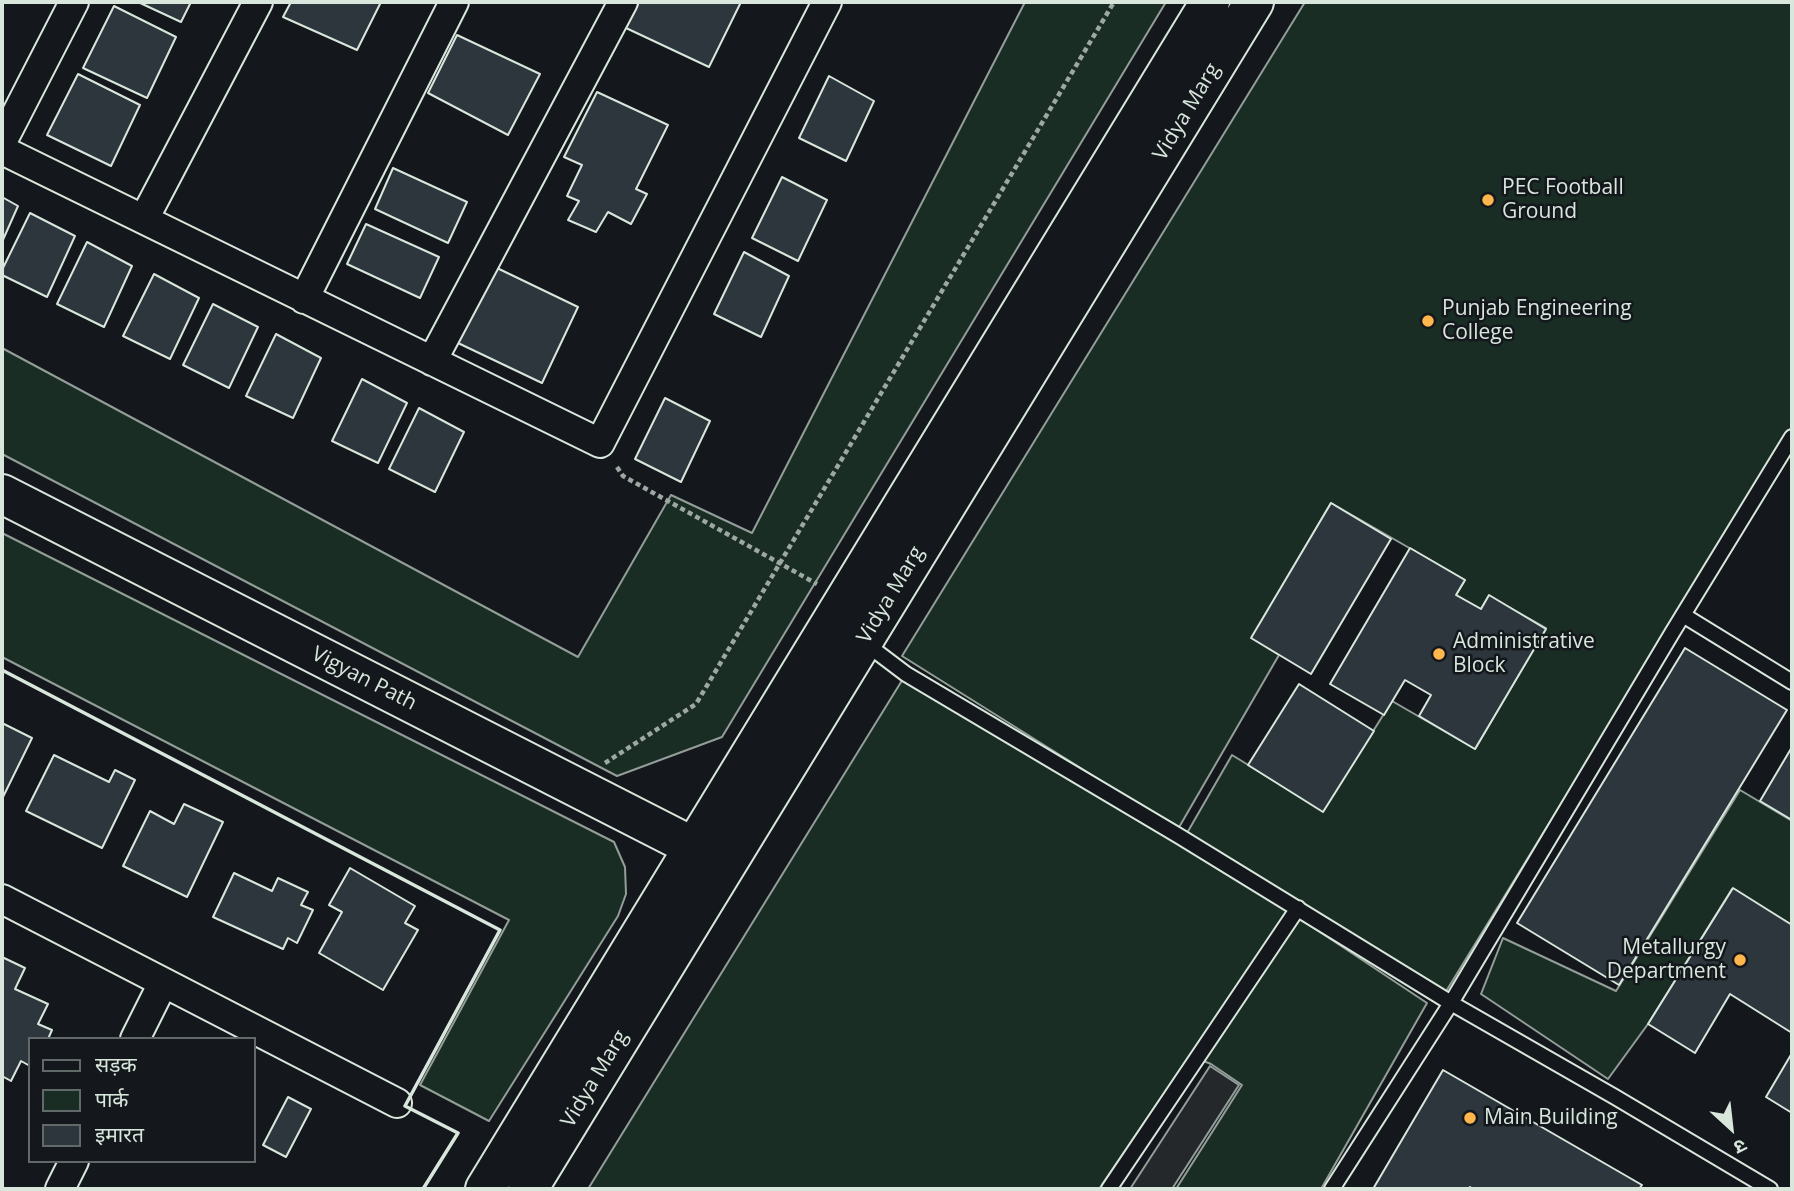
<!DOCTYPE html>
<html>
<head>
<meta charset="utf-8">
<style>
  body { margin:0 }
  #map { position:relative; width:1794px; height:1191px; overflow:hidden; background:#14181c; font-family:"Open Sans","Noto Sans Devanagari",sans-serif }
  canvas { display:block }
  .frame { position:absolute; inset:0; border:4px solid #d8e6dc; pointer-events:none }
  .legend { position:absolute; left:28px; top:1037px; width:228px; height:126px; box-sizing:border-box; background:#14181c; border:2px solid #626a69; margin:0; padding:9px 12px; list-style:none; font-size:21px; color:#d8e6dc }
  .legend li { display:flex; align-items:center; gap:14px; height:35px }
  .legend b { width:35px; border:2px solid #626a69 }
  .north { position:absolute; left:1696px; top:1093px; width:70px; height:70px; -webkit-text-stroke:5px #14181c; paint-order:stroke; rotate:153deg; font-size:19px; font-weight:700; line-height:28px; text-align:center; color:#d8e6dc }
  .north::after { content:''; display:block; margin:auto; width:24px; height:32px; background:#d8e6dc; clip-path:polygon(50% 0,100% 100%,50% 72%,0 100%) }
</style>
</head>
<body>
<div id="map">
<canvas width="1794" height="1191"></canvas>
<div class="frame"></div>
<ul class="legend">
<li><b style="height:9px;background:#14181c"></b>सड़क</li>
<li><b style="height:19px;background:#1a2d24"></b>पार्क</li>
<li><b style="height:19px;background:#2c363c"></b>इमारत</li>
</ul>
<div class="north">उ</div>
</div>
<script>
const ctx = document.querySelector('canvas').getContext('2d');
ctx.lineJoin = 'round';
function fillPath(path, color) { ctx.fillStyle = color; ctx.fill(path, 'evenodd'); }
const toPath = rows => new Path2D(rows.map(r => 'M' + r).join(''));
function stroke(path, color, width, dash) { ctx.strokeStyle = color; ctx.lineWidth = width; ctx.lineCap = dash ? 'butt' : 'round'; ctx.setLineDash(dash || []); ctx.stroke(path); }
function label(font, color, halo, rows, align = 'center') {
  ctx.font = font + ' "Open Sans",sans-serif'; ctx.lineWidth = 5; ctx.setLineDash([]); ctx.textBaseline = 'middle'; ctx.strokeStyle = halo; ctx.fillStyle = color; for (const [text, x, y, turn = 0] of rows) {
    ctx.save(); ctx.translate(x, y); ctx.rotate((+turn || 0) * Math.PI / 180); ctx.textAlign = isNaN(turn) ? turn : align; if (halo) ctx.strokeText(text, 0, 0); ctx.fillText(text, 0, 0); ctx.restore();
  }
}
const green = toPath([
  [1025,2,1166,2,722,737,617,776,2,454,2,348,578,657,671,495,752,533,1025,2],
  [1305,2,1792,2,1792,428,1445,993,1187,833,1232,755,1323,811,1392,701,1475,749,1546,628,1489,596,1481,609,1456,595,1465,580,1331,503,1252,638,1279,655,1178,829,902,656,1305,2],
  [2,533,614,842,625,867,626,894,618,916,489,1121,420,1085,509,920,2,657,2,533],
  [906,674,1289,909,1099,1189,588,1189,906,674],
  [1740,790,1792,821,1792,925,1732,889,1648,1024,1608,1079,1481,994,1503,938,1616,991,1740,790],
  [1299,918,1427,1003,1321,1189,1176,1189,1242,1085,1211,1064,1196,1058,1299,918]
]);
fillPath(green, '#1a2d24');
stroke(green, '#939e99', 2);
const parking = toPath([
  [1210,1066,1239,1085,1172,1189,1130,1189,1210,1066]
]);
fillPath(parking, '#24282b');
stroke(parking, '#939e99', 2);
const building = toPath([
  [138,2,191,2,181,22,138,2],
  [291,2,381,2,357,50,283,17,291,2],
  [639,2,741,2,709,67,626,28,639,2],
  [114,6,176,37,147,98,83,68,114,6],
  [457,35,540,74,508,135,428,93,457,35],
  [78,74,140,105,111,166,47,135,78,74],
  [829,76,874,101,846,161,799,138,829,76],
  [597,92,668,125,636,189,647,194,631,224,608,212,596,232,568,220,579,201,567,196,582,165,564,157,597,92],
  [393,168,467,202,448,243,375,209,393,168],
  [782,177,827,200,798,261,752,238,782,177],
  [2,197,18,206,2,242,2,197],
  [30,213,75,236,47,297,2,275,2,270,30,213],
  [366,224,439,257,420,298,347,264,366,224],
  [87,242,132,266,104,327,57,304,87,242],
  [744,252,789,276,761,337,714,314,744,252],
  [497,268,578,307,542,383,458,343,497,268],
  [154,274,199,298,170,359,123,336,154,274],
  [213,304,258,327,229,388,183,365,213,304],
  [276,334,321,358,293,418,246,396,276,334],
  [362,379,407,403,378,463,332,441,362,379],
  [665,398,710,421,681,482,635,459,665,398],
  [419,408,464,432,435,492,389,469,419,408],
  [1331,503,1391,539,1311,674,1251,638,1331,503],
  [1410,548,1465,580,1456,595,1481,609,1489,595,1546,629,1475,749,1419,716,1431,695,1405,680,1384,715,1330,684,1410,548],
  [1685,648,1787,710,1619,985,1517,923,1685,648],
  [1299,684,1374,731,1323,812,1248,765,1299,684],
  [2,723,32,738,2,799,2,723],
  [1792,747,1792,820,1760,801,1792,747],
  [54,755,109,782,115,770,135,780,102,848,26,811,54,755],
  [184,804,223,822,187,897,123,866,150,811,174,824,184,804],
  [350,868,415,906,405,923,418,930,383,990,319,953,342,912,329,905,350,868],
  [234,873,272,891,278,878,308,892,301,905,313,910,297,943,288,938,283,949,213,917,234,873],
  [1733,888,1792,925,1792,1033,1730,994,1695,1053,1648,1024,1733,888],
  [2,957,25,968,15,989,48,1004,38,1024,52,1030,48,1039,30,1039,30,1066,21,1061,11,1081,2,1076,2,957],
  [1792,1053,1792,1113,1766,1097,1792,1053],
  [1443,1070,1642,1185,1639,1189,1473,1189,1470,1187,1468,1189,1373,1189,1443,1070],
  [288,1097,311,1109,286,1157,263,1145,288,1097]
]);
fillPath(building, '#2c363c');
stroke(building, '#d8e6dc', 2);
const lane = toPath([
  [1683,615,1792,682],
  [865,643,906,674,1179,836,1451,1003,1615,1097,1770,1189],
  [1109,1189,1298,908],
  [1332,1189,1451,1003,1672,633,1792,437]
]);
const street = toPath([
  [2,142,74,2],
  [2,150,600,443,827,2],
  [144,219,258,2],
  [304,299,454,2],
  [432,361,623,2],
  [2,899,397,1103],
  [135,1039,163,983],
  [60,1189,74,1161]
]);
const secondary = toPath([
  [2,494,715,858],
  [485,1189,1210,2],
  [528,1189,1254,2]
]);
stroke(lane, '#d8e6dc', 18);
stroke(street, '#d8e6dc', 32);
stroke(secondary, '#d8e6dc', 42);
stroke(toPath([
  [617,467,623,476,817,584],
  [605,763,696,704,1114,2]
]), '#9da8a2', 4.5, [5, 3.5]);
stroke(lane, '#14181c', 14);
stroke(street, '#14181c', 28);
stroke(secondary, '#14181c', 38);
stroke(toPath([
  [2,670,500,930,405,1106,458,1133,423,1189]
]), '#d8e6dc', 3.5);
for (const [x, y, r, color] of [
  [1488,200,7,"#ffb74d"],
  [1428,321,7,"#ffb74d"],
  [1439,654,7,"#ffb74d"],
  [1740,960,7,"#ffb74d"],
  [1470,1118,7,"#ffb74d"]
]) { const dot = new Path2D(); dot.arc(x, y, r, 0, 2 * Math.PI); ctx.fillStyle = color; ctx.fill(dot); stroke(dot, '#14181c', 2.5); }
label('21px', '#d8e6dc', '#14181c', [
  ["Vidya Marg",1187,112,-59],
  ["Vidya Marg",891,595,-59],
  ["Vigyan Path",364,679,27],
  ["Vidya Marg",595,1079,-59]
]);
label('21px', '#d8e6dc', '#14181c', [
  ["PEC Football",1502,188],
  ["Ground",1502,212],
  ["Punjab Engineering",1442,309],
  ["College",1442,333],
  ["Administrative",1453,642],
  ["Block",1453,666],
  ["Metallurgy",1726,948,"right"],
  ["Department",1726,972,"right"],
  ["Main Building",1484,1118]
], 'left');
</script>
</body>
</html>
